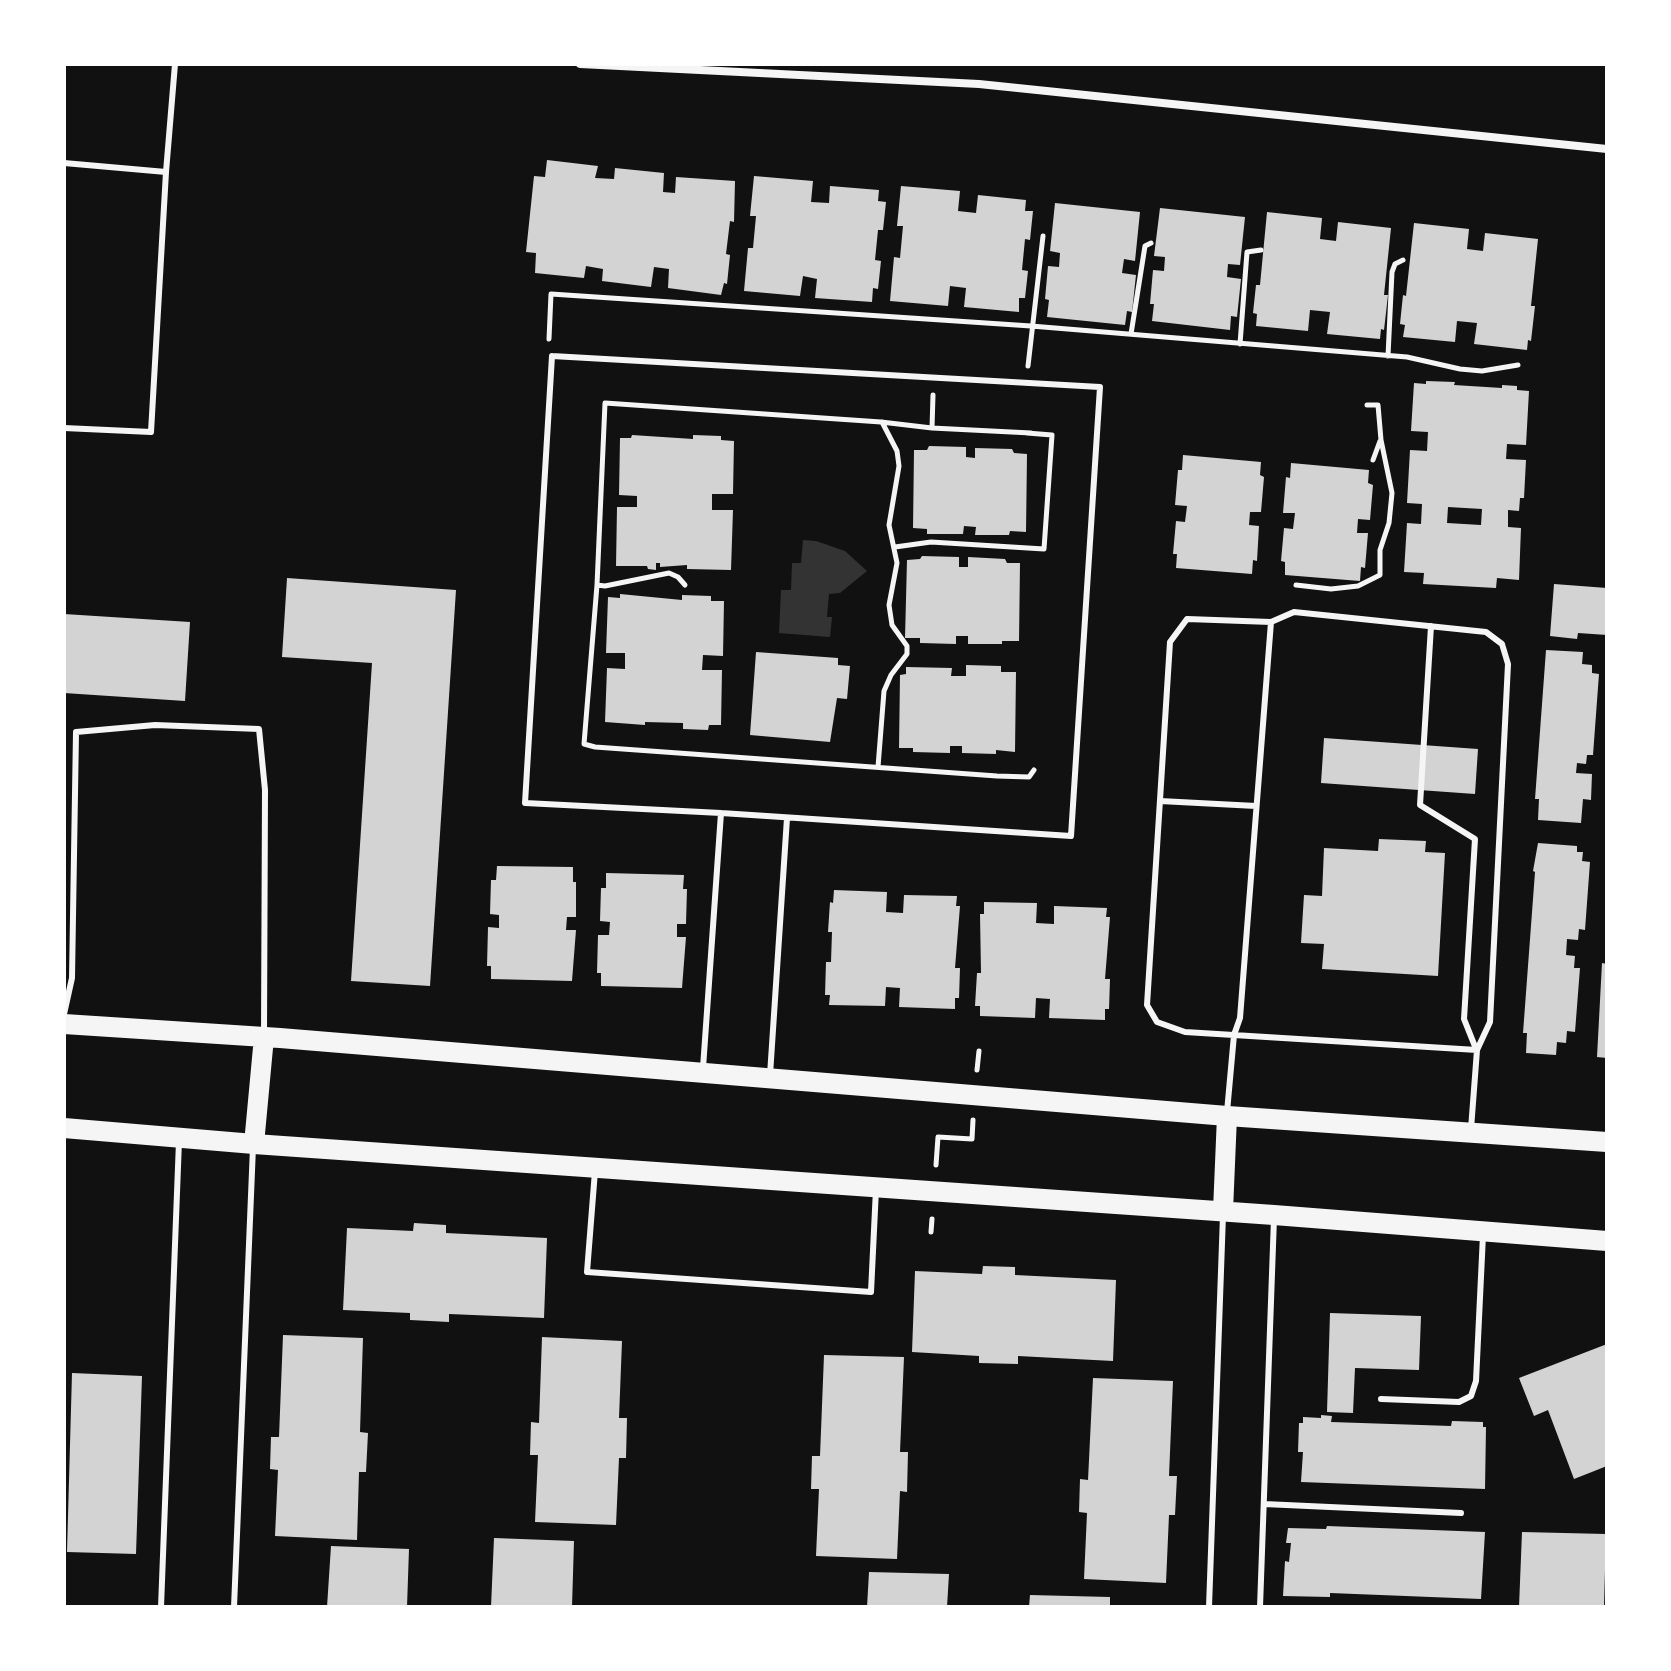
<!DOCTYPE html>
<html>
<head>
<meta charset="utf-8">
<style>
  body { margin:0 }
  #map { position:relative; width:1671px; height:1671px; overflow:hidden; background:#111; font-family:"Exo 2",sans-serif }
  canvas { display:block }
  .frame { position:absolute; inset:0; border:66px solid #fff; pointer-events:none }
</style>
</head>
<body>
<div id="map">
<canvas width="1671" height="1671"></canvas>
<div class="frame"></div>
</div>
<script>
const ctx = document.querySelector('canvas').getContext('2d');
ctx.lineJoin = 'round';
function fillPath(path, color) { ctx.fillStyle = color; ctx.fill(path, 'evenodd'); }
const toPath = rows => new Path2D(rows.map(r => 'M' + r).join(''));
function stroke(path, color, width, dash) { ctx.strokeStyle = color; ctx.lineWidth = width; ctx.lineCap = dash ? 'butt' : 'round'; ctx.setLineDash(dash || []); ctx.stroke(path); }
fillPath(toPath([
  [803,540,816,541,845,551,867,571,840,593,829,594,827,617,832,617,830,637,779,633,781,590,791,590,792,563,801,563]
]), '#333');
fillPath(toPath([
  [547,160,598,166,595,178,614,179,615,168,664,173,663,192,675,193,676,177,735,181,734,222,730,221,726,254,730,255,727,284,724,283,721,295,668,288,669,269,654,267,651,287,602,281,603,269,586,266,584,278,535,273,536,253,526,252,534,176,545,177],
  [754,176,813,181,811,202,829,203,830,186,879,190,878,201,886,202,883,230,878,230,875,260,881,261,878,289,873,288,872,302,815,298,817,279,803,276,800,296,744,291,748,248,753,248,756,216,750,216],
  [901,186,960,191,958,211,976,213,978,195,1026,200,1025,211,1033,211,1030,240,1025,239,1022,270,1028,271,1025,298,1019,298,1019,312,964,307,966,288,950,286,948,306,890,301,894,257,900,258,903,226,897,226],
  [1055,203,1140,212,1135,261,1124,259,1122,273,1136,275,1132,312,1127,311,1125,325,1047,317,1049,300,1045,299,1048,266,1059,267,1060,253,1050,251],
  [1160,208,1245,217,1240,265,1228,264,1227,277,1241,279,1237,317,1231,316,1230,330,1152,321,1154,304,1150,304,1153,270,1164,271,1165,257,1154,256],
  [1267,212,1322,218,1320,239,1336,241,1338,222,1391,228,1384,295,1388,295,1384,330,1381,329,1380,339,1327,334,1330,312,1310,310,1308,331,1256,326,1257,314,1253,313,1256,285,1260,285],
  [1414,223,1469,229,1467,249,1483,251,1485,233,1538,239,1531,306,1535,306,1531,341,1528,340,1527,350,1474,344,1477,323,1457,321,1455,342,1403,337,1405,325,1400,324,1403,295,1406,296],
  [1426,381,1455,382,1454,385,1502,388,1502,385,1517,386,1517,390,1529,391,1526,445,1507,444,1506,459,1526,460,1524,498,1520,498,1519,511,1508,510,1508,527,1521,528,1519,580,1497,578,1496,588,1423,584,1424,573,1404,572,1407,523,1421,524,1422,504,1407,503,1410,450,1427,451,1428,432,1411,431,1414,383,1426,384],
  [1448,507,1482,509,1481,525,1447,523],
  [632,435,693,439,693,435,721,436,721,440,734,441,733,494,712,494,712,510,733,510,731,570,687,569,687,565,660,567,660,563,656,563,656,570,648,569,647,566,616,566,617,507,637,507,637,496,619,495,620,438,631,438],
  [929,446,966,447,966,457,975,458,975,448,1012,449,1014,453,1027,454,1026,532,1010,531,1009,535,975,535,976,527,964,526,963,534,927,534,927,529,913,528,914,450,927,450],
  [1183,455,1261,462,1260,475,1264,477,1261,512,1250,512,1249,525,1259,526,1257,561,1253,560,1252,574,1176,568,1177,554,1173,554,1176,521,1185,522,1187,506,1175,505,1178,470,1182,470],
  [1291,463,1369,470,1368,483,1373,485,1370,520,1358,519,1357,533,1368,533,1365,568,1361,567,1360,581,1285,575,1285,562,1281,561,1284,528,1293,529,1295,513,1283,513,1286,477,1290,478],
  [922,556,959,557,959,567,968,567,968,557,1005,559,1007,563,1020,563,1019,641,1002,641,1002,644,968,644,968,636,956,636,956,644,920,643,920,638,905,638,907,560,920,559],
  [287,578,456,590,430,986,351,981,372,663,282,657],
  [1554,584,1607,588,1607,635,1578,633,1577,639,1550,636],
  [620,594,682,600,682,595,711,596,711,601,724,601,723,656,703,655,702,670,722,670,721,725,709,725,708,730,683,729,683,723,645,722,645,725,605,722,607,668,625,669,625,653,606,653,608,597,620,598],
  [64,614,190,622,185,701,64,693],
  [1546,650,1583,652,1582,664,1592,665,1592,673,1599,674,1593,755,1587,755,1586,764,1577,763,1576,773,1592,774,1591,800,1583,799,1581,823,1538,820,1539,799,1535,799],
  [756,652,838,658,838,665,850,666,847,699,837,698,830,742,750,735],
  [966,665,1001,666,1001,672,1016,672,1015,752,996,750,996,754,962,753,962,746,950,746,950,753,913,752,913,748,899,748,900,675,906,674,906,667,952,668,951,676,966,676],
  [1324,738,1478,749,1475,794,1321,783],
  [1379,839,1426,841,1425,852,1445,853,1438,976,1322,969,1324,944,1301,943,1304,895,1322,896,1324,848,1378,851],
  [1538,843,1577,846,1577,852,1583,852,1582,861,1590,862,1585,930,1579,929,1578,940,1567,939,1566,955,1575,956,1574,968,1580,968,1575,1032,1567,1031,1566,1043,1557,1042,1556,1055,1526,1053,1527,1033,1523,1033,1535,872,1533,871],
  [497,866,573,867,573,882,576,882,576,917,567,917,566,930,576,930,572,981,491,979,491,966,487,966,488,927,499,928,499,915,490,914,491,880,496,880],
  [606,873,684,875,683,889,687,889,686,924,677,924,677,937,686,937,682,988,601,986,601,973,597,973,598,935,609,935,610,922,600,921,601,888,606,888],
  [834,890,887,892,886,912,903,913,904,895,957,896,956,906,960,906,955,968,960,968,959,998,955,998,955,1009,899,1007,900,988,886,987,885,1006,829,1005,830,995,825,995,826,962,831,962,832,932,828,932,830,902,833,903],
  [984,902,1037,903,1036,923,1054,924,1054,906,1107,908,1106,917,1110,917,1105,979,1110,979,1109,1009,1105,1009,1105,1020,1049,1018,1050,999,1036,998,1035,1018,980,1016,980,1006,975,1006,977,973,981,973,980,914,984,914],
  [1602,963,1607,964,1607,1058,1597,1057],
  [414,1223,446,1225,446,1233,547,1238,544,1318,449,1314,449,1322,410,1320,410,1313,343,1310,347,1228,413,1231],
  [983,1266,1015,1267,1015,1275,1116,1280,1113,1361,1018,1356,1018,1364,979,1363,979,1356,912,1352,915,1271,982,1274],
  [1330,1313,1421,1316,1419,1370,1355,1368,1353,1413,1327,1412],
  [283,1335,363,1338,360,1432,368,1433,366,1472,359,1472,357,1540,275,1536,278,1470,270,1469,271,1437,279,1437],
  [542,1337,622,1341,619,1418,627,1418,626,1458,619,1458,616,1525,535,1522,538,1455,530,1455,531,1422,539,1423],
  [1607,1344,1607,1466,1574,1479,1548,1410,1534,1416,1519,1378],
  [824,1355,904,1357,900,1452,908,1452,907,1492,900,1491,897,1559,816,1556,819,1489,811,1489,812,1456,820,1456],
  [72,1373,142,1376,136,1554,67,1552],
  [1093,1378,1173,1381,1169,1476,1177,1476,1175,1515,1169,1515,1166,1583,1084,1579,1087,1513,1079,1512,1080,1479,1088,1480],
  [1321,1415,1332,1416,1331,1422,1451,1426,1452,1421,1483,1422,1483,1427,1486,1427,1485,1489,1301,1482,1303,1452,1298,1452,1299,1423,1303,1423,1303,1417,1321,1418],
  [1327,1526,1485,1532,1481,1599,1330,1593,1330,1597,1283,1596,1285,1561,1289,1562,1291,1543,1286,1543,1288,1528,1326,1529],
  [1522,1532,1606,1534,1604,1607,1519,1607],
  [494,1538,574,1541,572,1607,491,1607],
  [331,1546,409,1549,407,1607,327,1607],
  [869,1572,949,1574,947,1607,867,1607],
  [1030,1595,1110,1597,1110,1607,1029,1607]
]), '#d3d3d3');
stroke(toPath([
  [1131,334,1145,246,1151,243],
  [549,339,551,294,1031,326,1407,357,1460,369,1482,371,1518,365],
  [1240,344,1247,252,1261,250],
  [1388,356,1392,272,1395,264,1403,260],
  [1028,366,1043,236],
  [932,428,1031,433],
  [1373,460,1380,441],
  [895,547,931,542,1044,549,1052,435,1027,433],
  [597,585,584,744,595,747,997,776,1029,777,1034,770],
  [685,585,678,577,669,573,605,586,597,585,605,403,881,422,932,428,933,395],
  [1296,585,1331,589,1358,586,1380,575,1380,550,1389,523,1392,493,1381,440,1378,405,1367,405],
  [878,767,884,691,891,675,907,654,907,646,892,625,889,605,897,563,889,525,899,466,897,451,882,422],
  [977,1070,979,1051],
  [936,1165,938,1137,972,1139,973,1120],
  [931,1232,932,1219]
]), '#f5f5f5', 5);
stroke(toPath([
  [64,163,166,172,151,432,64,428],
  [166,172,175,64],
  [552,356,1100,387,1071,836,721,813,525,803,552,356],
  [1271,622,1187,619,1170,642,1147,1005,1157,1022,1185,1032,1477,1050],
  [1431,626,1420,805,1475,839,1464,1019,1476,1049],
  [1160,801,1256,806],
  [64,1014,72,978,76,732,155,725,259,729,265,790,264,1034],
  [703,1068,721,813],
  [770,1075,787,818],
  [1227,1112,1234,1035,1240,1018,1271,622,1294,612,1486,632,1502,644,1508,664,1490,1022,1477,1050,1471,1129],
  [595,1171,587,1272,871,1292,876,1189],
  [1381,1399,1459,1402,1471,1396,1476,1381,1483,1235],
  [1264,1504,1461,1513],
  [161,1607,179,1141],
  [234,1607,253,1147],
  [1209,1607,1223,1215],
  [1260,1607,1274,1218]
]), '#f5f5f5', 6);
stroke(toPath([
  [580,64,979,84,1607,149]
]), '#f5f5f5', 8);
stroke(toPath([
  [64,1024,280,1038,1227,1116,1607,1142],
  [64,1128,254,1144,1274,1215,1607,1241],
  [254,1144,264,1037],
  [1223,1211,1227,1116]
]), '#f5f5f5', 20);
</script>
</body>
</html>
